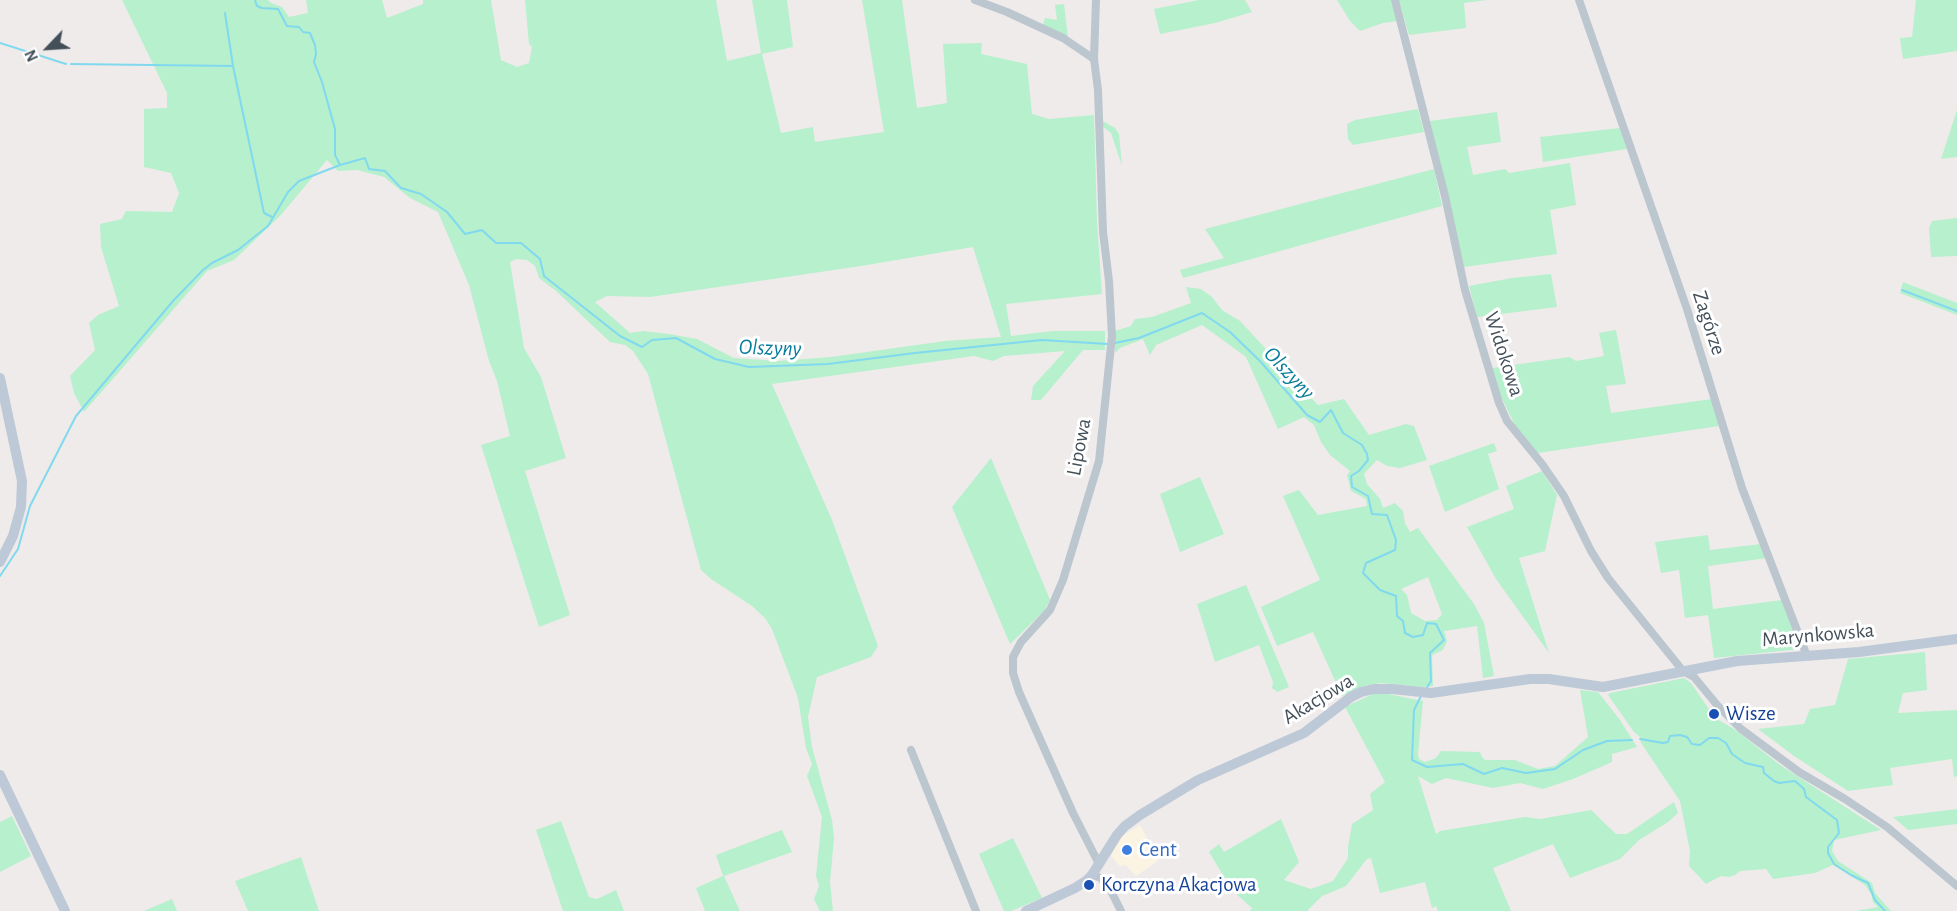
<!DOCTYPE html>
<html>
<head>
<meta charset="utf-8">
<style>
  body { margin:0 }
  #map { position:relative; width:1957px; height:911px; overflow:hidden; background:#efebeb; font-family:"Alegreya Sans",sans-serif }
  canvas { display:block }
  .north { position:absolute; left:18px; top:18px; width:60px; height:60px; -webkit-text-stroke:4px #fff; paint-order:stroke; rotate:245deg; font-size:16px; font-weight:700; line-height:24px; text-align:center; color:#434f59 }
  .north::after { content:''; display:block; margin:auto; width:21px; height:27px; background:#434f59; clip-path:polygon(50% 0,100% 100%,50% 72%,0 100%) }
</style>
</head>
<body>
<div id="map">
<canvas width="1957" height="911"></canvas>
<div class="north">N</div>
</div>
<script>
const ctx = document.querySelector('canvas').getContext('2d');
ctx.lineJoin = 'round';
function fillPath(path, color) { ctx.fillStyle = color; ctx.fill(path, 'evenodd'); }
const toPath = rows => new Path2D(rows.map(r => 'M' + r).join(''));
function stroke(path, color, width, dash) { ctx.strokeStyle = color; ctx.lineWidth = width; ctx.lineCap = dash ? 'butt' : 'round'; ctx.setLineDash(dash || []); ctx.stroke(path); }
function label(font, color, halo, rows, align = 'center') {
  ctx.font = font + ' "Alegreya Sans",sans-serif'; ctx.lineWidth = 6; ctx.setLineDash([]); ctx.textBaseline = 'middle'; ctx.strokeStyle = halo; ctx.fillStyle = color; for (const [text, x, y, turn = 0] of rows) {
    ctx.save(); ctx.translate(x, y); ctx.rotate((+turn || 0) * Math.PI / 180); ctx.textAlign = isNaN(turn) ? turn : align; if (halo) ctx.strokeText(text, 0, 0); ctx.fillText(text, 0, 0); ctx.restore();
  }
}
fillPath(toPath([
  [1140,825,1159,860,1136,876,1126,865,1120,866,1111,856,1120,837]
]), '#fcf4e2');
fillPath(toPath([
  [122,0,268,0,271,3,282,7,289,17,308,13,306,0,382,0,387,18,423,4,423,0,491,0,501,60,517,67,529,63,532,47,529,44,525,0,716,0,727,61,761,53,752,0,787,0,793,47,762,54,781,133,813,127,815,142,884,132,862,0,902,0,917,108,947,103,943,44,982,43,981,54,1027,64,1032,114,1049,119,1094,115,1097,222,1102,294,1006,304,1011,336,1052,331,1105,331,1105,350,1083,350,1041,400,1031,400,1033,386,1065,351,1004,356,993,361,974,356,772,384,832,520,878,646,871,657,817,677,808,717,812,747,832,820,834,838,830,882,833,911,820,911,814,899,819,886,816,876,822,817,807,776,812,764,806,748,798,698,772,629,765,618,752,606,711,579,701,570,648,374,633,351,625,345,610,342,556,291,539,278,535,266,527,260,516,259,510,262,524,348,541,377,566,458,525,471,570,615,539,627,481,445,510,436,497,381,489,361,469,285,438,212,410,198,384,177,357,170,338,171,327,160,280,216,234,260,207,271,84,412,74,393,70,376,95,350,89,323,98,315,119,306,101,247,100,224,122,219,126,211,172,212,179,193,171,173,144,167,144,109,167,108,167,93],
  [973,247,1001,337,945,341,831,357,778,361,734,358,697,339,669,334,643,331,630,333,595,302,607,296,650,297,861,266],
  [1199,0,1245,0,1252,12,1215,23,1160,34,1154,9],
  [1337,0,1391,0,1397,21,1383,23,1360,31,1350,21],
  [1399,0,1487,0,1464,3,1466,28,1409,35],
  [1916,0,1957,0,1957,51,1903,59,1900,38,1912,37],
  [1064,4,1068,38,1043,25,1045,18,1057,20,1055,5],
  [1418,109,1424,132,1353,145,1348,139,1347,124,1355,120],
  [1957,110,1957,157,1941,159],
  [1497,112,1501,142,1467,147,1473,175,1505,169,1509,173,1570,163,1576,205,1550,210,1557,254,1464,267,1430,121],
  [1103,121,1115,128,1119,134,1122,166,1111,133,1102,126],
  [1620,128,1627,149,1543,162,1540,137],
  [1434,169,1442,206,1183,278,1180,270,1224,258,1205,229],
  [1957,218,1957,256,1931,257,1929,228,1932,221],
  [1551,274,1557,307,1477,317,1469,286,1512,278],
  [1903,282,1957,303,1957,315,1900,293],
  [1186,287,1201,289,1212,297,1222,310,1240,321,1318,405,1344,399,1369,435,1406,424,1414,426,1427,460,1400,468,1387,466,1377,460,1364,474,1367,484,1380,499,1383,508,1395,503,1403,511,1405,523,1410,532,1418,528,1474,604,1484,623,1494,676,1483,678,1477,626,1444,631,1447,641,1443,650,1432,655,1433,686,1422,687,1381,683,1364,686,1342,696,1313,632,1277,646,1261,607,1320,580,1283,496,1299,490,1318,515,1367,506,1366,499,1351,491,1347,475,1350,471,1330,455,1321,442,1314,425,1304,417,1278,429,1246,357,1202,325,1156,345,1150,355,1143,339,1120,348,1115,353,1115,331,1131,326,1135,319,1152,317,1191,303],
  [1428,577,1442,614,1437,620,1425,621,1411,613,1407,595,1401,589],
  [1616,330,1626,384,1606,386,1611,413,1712,399,1719,426,1538,453,1515,425,1501,397,1492,368,1569,357,1576,361,1604,356,1599,333],
  [1494,443,1497,451,1488,454,1499,489,1445,512,1429,466],
  [991,458,1050,600,1044,611,1010,644,952,507],
  [1542,471,1557,495,1545,551,1519,558,1549,653,1496,579,1467,527,1514,509,1506,486],
  [1200,477,1224,534,1180,552,1160,494],
  [1708,535,1710,550,1761,544,1767,558,1708,566,1713,609,1782,600,1800,649,1714,658,1708,615,1685,618,1679,570,1661,573,1655,542],
  [1246,585,1289,687,1277,692,1272,688,1273,682,1259,645,1215,662,1197,604],
  [1925,652,1927,690,1903,693,1898,713,1957,710,1957,776,1954,777,1952,759,1890,768,1893,785,1848,791,1794,756,1758,729,1804,724,1810,709,1835,705,1848,659],
  [1684,678,1691,683,1715,718,1734,729,1780,765,1881,830,1834,840,1832,851,1838,861,1872,883,1875,893,1891,911,1856,911,1878,907,1873,902,1871,894,1865,885,1833,865,1815,873,1773,879,1766,869,1740,871,1735,875,1729,877,1721,876,1706,884,1689,866,1690,851,1680,801,1641,743,1640,737,1634,732,1608,695,1610,693],
  [1580,690,1598,692,1620,720,1637,747,1612,754,1612,762,1573,779,1543,789,1520,783,1493,788,1446,778,1432,784,1418,776,1436,834,1440,831,1525,817,1540,819,1591,810,1616,834,1627,834,1674,802,1678,813,1668,822,1639,840,1620,859,1570,878,1553,844,1493,868,1511,911,1438,911,1436,906,1432,908,1425,882,1380,893,1371,858,1367,859,1346,886,1322,896,1307,911,1250,911,1252,908,1232,890,1209,852,1219,844,1224,852,1281,819,1299,862,1284,880,1311,889,1333,881,1348,858,1348,847,1352,824,1373,810,1370,794,1385,782,1345,707,1373,694,1388,694,1423,701,1418,754,1419,759,1425,762,1436,758,1441,751,1480,752,1482,757,1485,760,1515,760,1538,769,1555,766,1588,737],
  [1957,809,1957,824,1908,830,1893,817],
  [12,816,31,856,0,872,0,822],
  [561,821,589,897,597,899,616,890,624,911,563,911,536,830],
  [782,830,792,852,724,876,740,911,705,911,696,888,723,876,716,855],
  [1013,838,1042,898,1011,911,1004,911,979,854],
  [301,857,319,911,248,911,235,881],
  [172,899,177,911,144,911]
]), '#b6f0cc');
stroke(toPath([
  [255,0,257,6,262,8,278,9,287,26,299,27,303,32,310,33,315,45,316,54,314,62,322,82,335,129,335,155,340,165],
  [225,13,233,66,264,213,272,217],
  [0,43,66,64],
  [71,64,233,66],
  [1902,290,1957,311],
  [1115,343,1139,338,1202,313,1230,332,1260,361,1307,415,1320,422,1331,410,1343,433,1362,445,1367,454,1368,460,1359,471,1351,476,1352,487,1368,496,1372,514,1387,515,1396,540,1395,550,1366,563,1363,573,1380,590,1396,596,1397,616,1403,621,1405,633,1413,637,1423,635,1427,623,1436,624,1444,640,1430,653,1431,681,1426,689],
  [0,576,18,549,30,506,76,416,173,301,203,270,212,263,238,250,268,226,288,192,299,181,340,165,365,158,369,169,385,171,401,188,421,194,447,212,465,234,482,230,496,243,521,243,540,259,544,276,620,336,642,347,652,340,676,338,715,359,749,367,828,364,915,353,1042,340,1108,344],
  [1421,696,1414,710,1412,760,1427,767,1463,764,1484,774,1502,768,1526,773,1555,769,1583,750,1607,741,1632,740],
  [1640,739,1663,743,1668,742,1670,736,1680,735,1687,737,1692,744,1700,745,1709,738,1718,738,1726,743,1732,754,1745,763,1763,767,1764,773,1774,781,1779,783,1795,781,1804,789,1806,797,1837,820,1839,833,1828,847,1828,853,1834,864,1851,875,1868,883,1875,900,1885,911]
]), '#81d9ef', 2);
stroke(toPath([
  [975,0,1007,12,1063,38,1094,59],
  [1096,0,1094,59,1098,90,1103,232,1109,281,1112,336,1099,461,1063,580,1050,610,1021,642,1013,657,1013,673,1019,692,1073,813,1099,864],
  [1395,0,1445,196,1465,290,1499,403,1507,421,1542,464,1564,496,1591,551,1608,578,1683,671,1694,677,1718,706,1741,729,1799,772,1845,799,1887,827,1957,886],
  [1579,0,1687,309,1742,488,1807,656],
  [911,750,976,911],
  [1092,875,1101,878,1111,891,1121,911]
]), '#bbc6cf', 8);
stroke(toPath([
  [0,378,22,481,21,507,13,536,0,562],
  [0,775,65,911],
  [1026,911,1075,888,1086,881,1092,875,1117,835,1125,826,1140,815,1198,780,1304,733,1351,697,1361,692,1374,689,1392,689,1431,693,1530,679,1549,679,1603,687,1737,661,1859,652,1957,639]
]), '#bdc9d6', 10);
for (const [x, y, r, color] of [
  [1714,714,6,"#1a4fb4"],
  [1127,850,6,"#3f7fe0"],
  [1089,885,6,"#1a4fb4"]
]) { const dot = new Path2D(); dot.arc(x, y, r, 0, 2 * Math.PI); ctx.fillStyle = color; ctx.fill(dot); stroke(dot, '#fff', 2); }
label('21px', '#434f59', '#fff', [
  ["Zagórze",1709,323,72],
  ["Widokowa",1504,354,72],
  ["Lipowa",1079,447,-79],
  ["Marynkowska",1818,635,-5],
  ["Akacjowa",1318,699,-31]
]);
label('21px', '#164399', '#fff', [
  ["Wisze",1726,714],
  ["Korczyna Akacjowa",1101,885]
], 'left');
label('21px', '#366cbe', '#fff', [
  ["Cent",1139,850]
], 'left');
label('italic 22px', '#077c9b', '#fff', [
  ["Olszyny",770,348,2],
  ["Olszyny",1289,373,47]
]);
</script>
</body>
</html>
